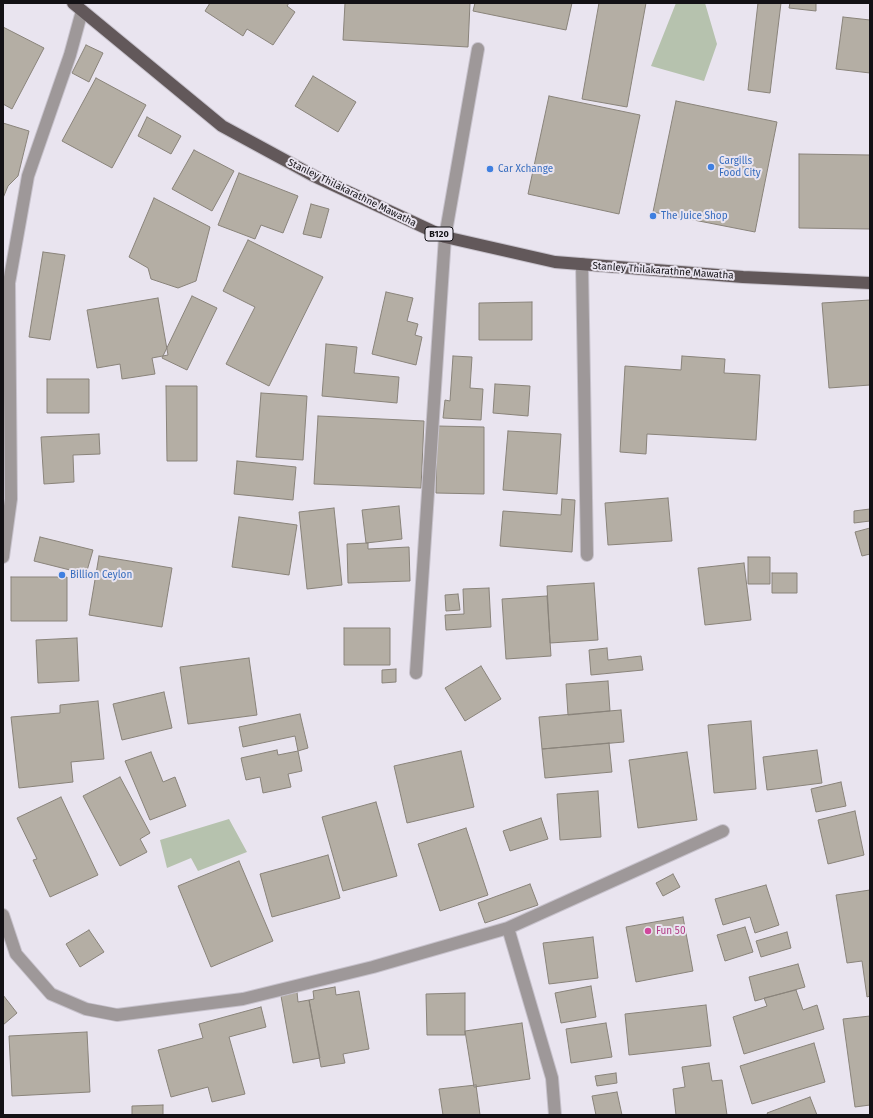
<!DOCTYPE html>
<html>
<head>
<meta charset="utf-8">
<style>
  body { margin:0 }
  #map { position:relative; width:873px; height:1118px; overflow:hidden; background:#e9e4ef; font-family:"Fira Sans",sans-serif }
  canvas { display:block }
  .frame { position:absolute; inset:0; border:4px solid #131115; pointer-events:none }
</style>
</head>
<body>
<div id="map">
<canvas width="873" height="1118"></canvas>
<div class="frame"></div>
</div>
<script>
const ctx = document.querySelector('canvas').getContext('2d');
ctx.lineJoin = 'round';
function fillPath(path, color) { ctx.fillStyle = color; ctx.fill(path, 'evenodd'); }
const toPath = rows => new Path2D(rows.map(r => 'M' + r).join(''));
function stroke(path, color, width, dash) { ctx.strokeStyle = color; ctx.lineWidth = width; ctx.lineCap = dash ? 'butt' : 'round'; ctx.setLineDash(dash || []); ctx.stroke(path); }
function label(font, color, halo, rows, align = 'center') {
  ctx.font = font + ' "Fira Sans",sans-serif'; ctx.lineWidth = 4; ctx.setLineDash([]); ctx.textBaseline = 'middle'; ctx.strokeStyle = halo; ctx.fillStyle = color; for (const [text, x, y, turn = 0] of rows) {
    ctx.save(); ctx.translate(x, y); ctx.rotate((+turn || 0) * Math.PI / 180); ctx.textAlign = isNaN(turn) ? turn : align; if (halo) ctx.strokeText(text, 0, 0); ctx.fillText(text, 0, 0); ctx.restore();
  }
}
fillPath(toPath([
  [676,3,705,3,717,44,704,81,651,66],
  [229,819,247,852,198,871,191,858,167,868,160,840]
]), '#b6c2ae');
const building = toPath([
  [210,3,289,3,287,6,295,12,273,45,247,29,243,36,205,11,210,3],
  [345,3,470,3,468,47,343,40,345,3],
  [475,3,572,3,566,30,473,11,475,3],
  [599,3,646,3,627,107,582,99,599,3],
  [758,3,781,3,770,93,748,90,758,3],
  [790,3,816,3,816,11,789,8,790,3],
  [843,17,870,20,870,73,836,69,843,17],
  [3,27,44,48,12,109,3,104,3,27],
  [86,45,103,53,89,82,72,73,86,45],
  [313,76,356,102,338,132,295,106,313,76],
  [96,78,146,105,112,168,62,141,96,78],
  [549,96,640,115,619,214,528,194,549,96],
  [676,101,777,122,755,232,653,212,676,101],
  [147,117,181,136,171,154,138,136,147,117],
  [3,123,29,131,18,176,8,186,3,198,3,123],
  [194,150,234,171,212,211,172,189,194,150],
  [799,154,870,155,870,229,799,228,799,154],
  [239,173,298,196,283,233,261,225,255,239,218,225,239,173],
  [154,198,210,227,196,281,178,288,151,279,148,268,129,257,154,198],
  [311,204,329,209,321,238,303,234,311,204],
  [248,240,323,277,269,386,226,364,255,307,223,291,248,240],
  [43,252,65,255,50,340,29,337,43,252],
  [386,292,413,298,407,321,418,324,415,335,422,337,416,365,372,354,386,292],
  [192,296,217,308,187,370,162,358,192,296],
  [158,298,168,355,152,358,155,374,122,379,120,364,97,368,87,310,158,298],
  [870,300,870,385,829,388,822,303,870,300],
  [532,302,532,340,479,340,479,303,532,302],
  [326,344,357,347,354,373,399,377,397,403,322,396,326,344],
  [453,356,472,357,470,388,483,389,481,420,443,418,445,400,450,401,453,356],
  [682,356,725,359,724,373,760,375,756,440,647,434,646,454,620,452,625,366,681,370,682,356],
  [47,379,89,379,89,413,47,413,47,379],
  [495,384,530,386,528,416,493,413,495,384],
  [166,386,197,386,197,461,167,461,166,386],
  [261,393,307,396,303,460,256,457,261,393],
  [318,416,424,421,421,488,314,484,318,416],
  [437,426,484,427,484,494,436,493,437,426],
  [508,431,561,434,557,494,503,490,508,431],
  [99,434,100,454,73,455,74,482,44,484,41,437,99,434],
  [237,461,296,467,293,500,234,494,237,461],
  [668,498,672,541,608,545,605,503,668,498],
  [562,499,575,500,572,552,500,546,503,511,561,515,562,499],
  [399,506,402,539,366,543,362,510,399,506],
  [334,508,342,585,307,589,299,512,334,508],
  [870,509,870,521,854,523,854,511,870,509],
  [239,517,297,525,289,575,232,567,239,517],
  [870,528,870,554,862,556,855,532,870,528],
  [40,537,93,550,86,574,34,561,40,537],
  [368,543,368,549,409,547,410,581,348,583,347,544,368,543],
  [99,556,172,568,162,627,89,615,99,556],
  [748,557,770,557,770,584,748,584,748,557],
  [744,563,751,620,705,625,698,568,744,563],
  [772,573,797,573,797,593,772,593,772,573],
  [11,577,67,577,67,621,11,621,11,577],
  [594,583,598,640,550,643,547,586,594,583],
  [489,588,491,627,446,630,445,615,464,614,463,589,489,588],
  [458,594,460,610,446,611,445,595,458,594],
  [547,596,551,656,506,659,502,599,547,596],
  [344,628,390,628,390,665,344,665,344,628],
  [77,638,79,681,38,683,36,640,77,638],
  [607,648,608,660,641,656,643,670,591,675,589,650,607,648],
  [249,658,257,715,188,724,180,667,249,658],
  [481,666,501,699,465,721,445,688,481,666],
  [396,669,396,682,382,683,382,670,396,669],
  [608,681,610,711,568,715,566,684,608,681],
  [164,692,172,728,122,740,113,704,164,692],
  [98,701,104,759,71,762,73,782,19,788,11,717,60,713,60,705,98,701],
  [621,710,624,742,542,749,539,717,621,710],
  [300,714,308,748,298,751,295,736,243,747,239,727,300,714],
  [751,721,756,789,714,793,708,725,751,721],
  [609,743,612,772,545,778,542,749,609,743],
  [277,750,278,755,298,751,302,771,288,774,291,787,263,793,260,777,246,780,241,758,277,750],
  [817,750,822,783,767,790,763,757,817,750],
  [461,751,474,807,407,823,394,766,461,751],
  [151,752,163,782,175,777,186,806,150,820,125,761,151,752],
  [687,752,697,820,638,828,629,760,687,752],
  [120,777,150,833,140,839,147,852,120,866,83,796,120,777],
  [841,782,846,806,816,812,811,789,841,782],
  [598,791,601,837,560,840,557,794,598,791],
  [61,797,98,875,50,897,33,860,37,859,17,818,61,797],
  [376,802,397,876,343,891,322,817,376,802],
  [855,811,864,855,828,864,818,820,855,811],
  [541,818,548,839,510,851,503,831,541,818],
  [466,828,488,895,440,911,418,844,466,828],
  [328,855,340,898,272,917,260,874,328,855],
  [239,861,273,941,211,967,178,886,239,861],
  [673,874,680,887,663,896,656,883,673,874],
  [530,884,538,905,485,923,478,903,530,884],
  [766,885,779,925,755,933,750,917,723,925,715,899,766,885],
  [870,890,870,996,867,997,862,961,847,963,836,895,870,890],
  [683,917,693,971,636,982,626,927,683,917],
  [745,927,753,952,725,961,717,935,745,927],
  [89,930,104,952,80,967,66,944,89,930],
  [787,932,791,948,761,957,756,941,787,932],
  [593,937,598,978,549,984,543,943,593,937],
  [798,964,805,987,755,1001,749,977,798,964],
  [591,986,596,1017,561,1023,555,993,591,986],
  [335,987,336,995,359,991,369,1049,343,1054,345,1063,321,1067,309,1000,314,999,313,991,335,987],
  [796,990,803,1010,817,1005,824,1029,744,1054,733,1017,767,1006,764,998,796,990],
  [297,992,298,1002,309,1000,320,1058,293,1063,281,996,297,992],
  [465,993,465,1035,427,1035,426,994,465,993],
  [3,995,17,1013,3,1025,3,995],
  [706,1005,711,1046,629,1055,625,1014,706,1005],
  [261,1007,266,1027,229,1037,245,1094,212,1102,208,1087,171,1097,158,1050,203,1038,199,1024,261,1007],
  [870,1016,870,1105,855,1107,843,1019,870,1016],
  [522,1023,530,1079,474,1087,465,1031,522,1023],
  [606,1023,612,1057,571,1063,566,1029,606,1023],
  [87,1032,90,1092,12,1096,9,1036,87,1032],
  [814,1043,825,1082,752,1104,740,1066,814,1043],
  [709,1063,712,1081,722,1080,727,1115,676,1115,673,1089,685,1087,682,1067,709,1063],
  [616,1073,617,1083,597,1086,595,1076,616,1073],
  [476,1085,480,1115,443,1115,439,1089,476,1085],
  [617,1092,622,1115,596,1115,592,1096,617,1092],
  [810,1097,817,1115,768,1115,767,1113,810,1097],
  [163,1105,163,1115,132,1115,132,1106,163,1105]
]);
fillPath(building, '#b4aea4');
stroke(building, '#89837a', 1);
const minor = toPath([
  [582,264,587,555],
  [3,557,11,499,9,283,28,176,70,55,82,11],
  [416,673,445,237,478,49],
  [3,915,16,954,51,994,86,1009,117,1015,243,999,373,967,508,928,723,831],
  [508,928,552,1078,555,1115]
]);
const major = toPath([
  [73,3,222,126,314,176,445,237,555,262,743,277,870,283]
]);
stroke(minor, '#c7c2cc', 14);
stroke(major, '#c7c2cc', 14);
stroke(minor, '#9e9899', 12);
stroke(major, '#62585a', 12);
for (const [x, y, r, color] of [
  [711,167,4,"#3f7fe0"],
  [490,169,4,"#3f7fe0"],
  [653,216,4,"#3f7fe0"],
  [62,575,4,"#3f7fe0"],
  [648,931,4,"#d1479c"]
]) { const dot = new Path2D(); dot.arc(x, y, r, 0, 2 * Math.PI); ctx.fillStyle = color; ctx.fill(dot); stroke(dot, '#e9e4ef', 1.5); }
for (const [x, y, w] of [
  [439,234,28]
]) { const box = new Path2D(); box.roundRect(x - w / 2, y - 7, w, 14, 3); ctx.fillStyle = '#e9e4ef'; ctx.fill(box); stroke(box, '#131115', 1); }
label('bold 9px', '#131115', null, [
  ["B120",439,234]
]);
label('10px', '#366cbe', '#e9e4ef', [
  ["Cargills",719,161],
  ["Food City",719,173],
  ["Car Xchange",498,169],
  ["The Juice Shop",661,216],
  ["Billion Ceylon",70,575]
], 'left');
label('10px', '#131115', '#e9e4ef', [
  ["Stanley Thilakarathne Mawatha",352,193,26],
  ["Stanley Thilakarathne Mawatha",663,271,4]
]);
label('10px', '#b23c85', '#e9e4ef', [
  ["Fun 50",656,931]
], 'left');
</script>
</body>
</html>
